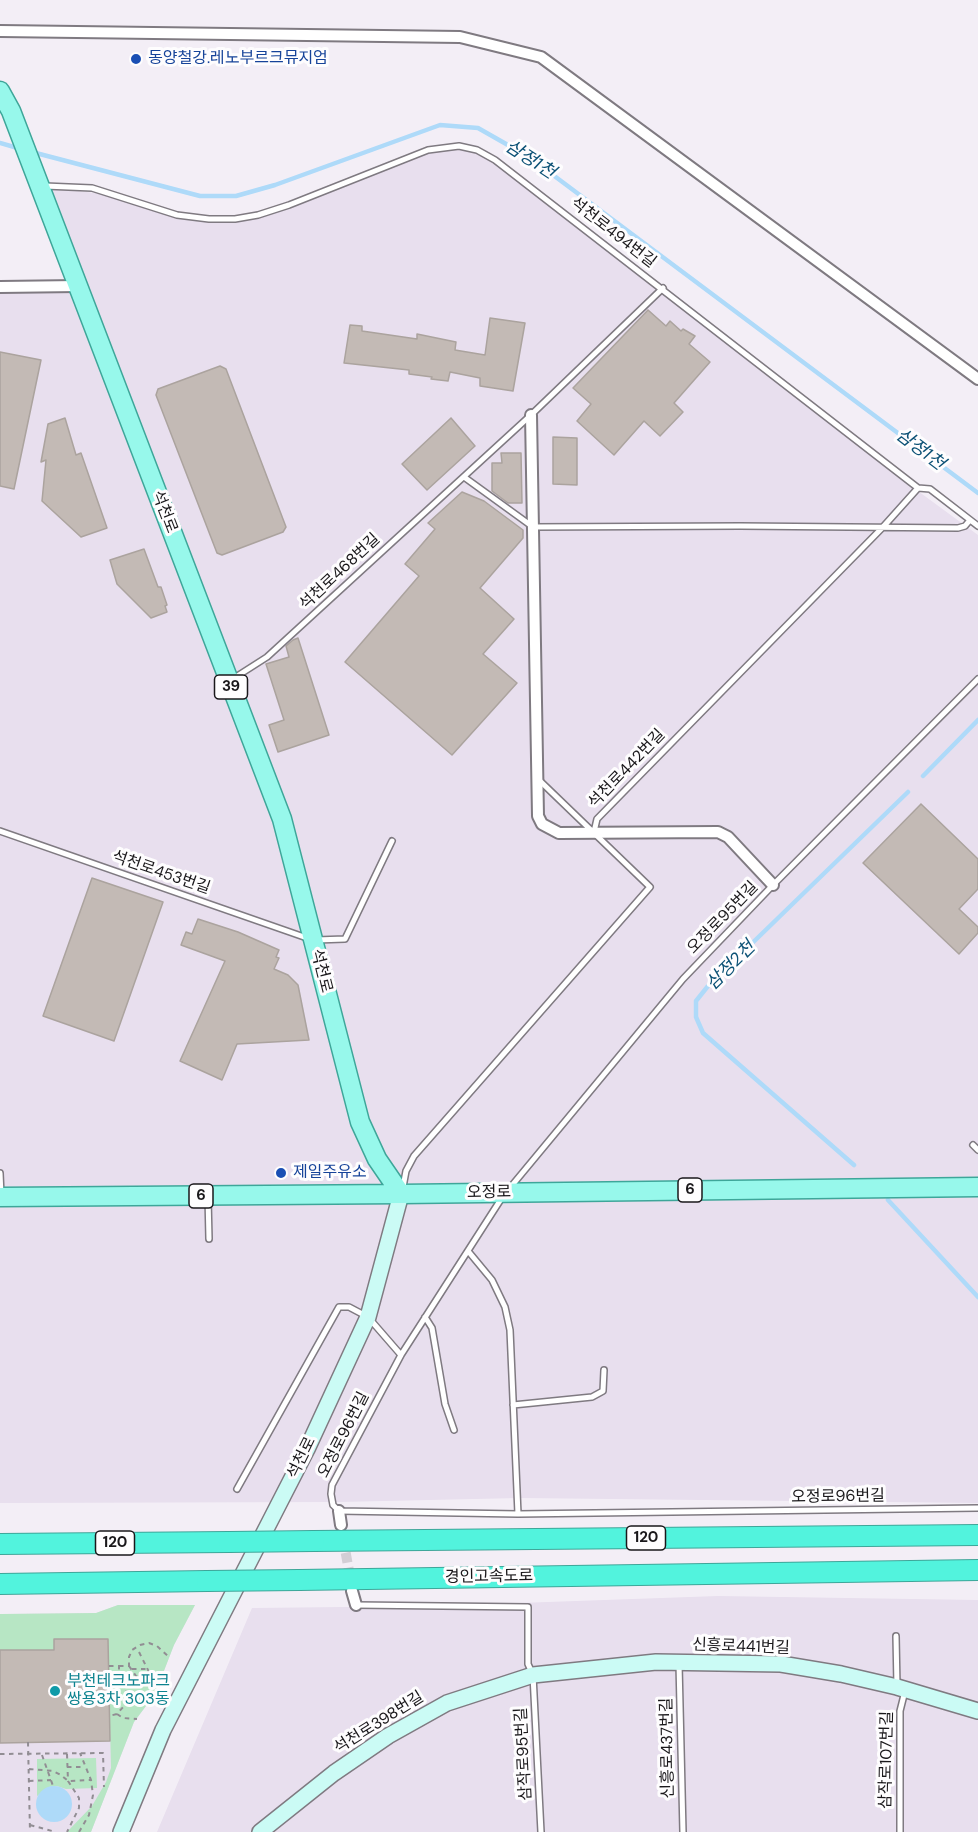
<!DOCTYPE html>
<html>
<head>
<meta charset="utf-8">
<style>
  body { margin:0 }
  canvas { display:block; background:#f3eef6 }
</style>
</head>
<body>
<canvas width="978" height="1832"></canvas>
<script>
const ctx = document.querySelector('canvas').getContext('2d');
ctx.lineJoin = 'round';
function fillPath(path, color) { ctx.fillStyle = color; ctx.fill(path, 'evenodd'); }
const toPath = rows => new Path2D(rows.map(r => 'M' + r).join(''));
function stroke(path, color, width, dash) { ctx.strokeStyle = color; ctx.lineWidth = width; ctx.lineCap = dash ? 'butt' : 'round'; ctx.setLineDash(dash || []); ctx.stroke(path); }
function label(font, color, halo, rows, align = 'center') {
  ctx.font = font + ' "DM Sans","Noto Sans KR",sans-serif'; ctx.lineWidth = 6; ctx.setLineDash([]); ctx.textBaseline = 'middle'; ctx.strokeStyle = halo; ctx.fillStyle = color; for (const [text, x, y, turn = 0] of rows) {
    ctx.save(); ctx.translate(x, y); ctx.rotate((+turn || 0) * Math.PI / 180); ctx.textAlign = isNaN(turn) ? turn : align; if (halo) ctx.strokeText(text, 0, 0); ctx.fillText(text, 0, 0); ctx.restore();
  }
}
fillPath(toPath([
  [459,146,495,160,922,494,978,535,978,1503,520,1498,339,1502,0,1503,0,287,77,286,39,186,118,196,187,216,235,219,270,211,428,150],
  [718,1596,978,1600,978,1832,157,1832,252,1608,434,1606],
  [118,1605,195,1605,174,1645,155,1694,134,1722,91,1832,0,1832,0,1614,96,1613]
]), '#e8dfee');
fillPath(toPath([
  [118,1605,195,1605,174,1645,155,1694,134,1722,91,1832,67,1832,92,1806,106,1782,111,1768,108,1639,54,1639,54,1650,0,1650,0,1614,96,1613],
  [96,1758,97,1788,66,1789,57,1786,49,1787,37,1796,37,1759]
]), '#b7e6c4');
fillPath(toPath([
  '36 1804a18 18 0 1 1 36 0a18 18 0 1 1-36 0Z'
]), '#aedaf9');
stroke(toPath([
  [0,143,21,149],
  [32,152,200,196,236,196,275,185,440,125,478,128,529,157,978,493],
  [923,776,978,720],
  [854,1165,703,1033,696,1017,696,1001,708,986,908,792],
  [888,1200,978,1297]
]), '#aedaf9', 4.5);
const building = toPath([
  [648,310,666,326,670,321,681,331,683,329,695,336,689,344,710,362,674,403,683,412,660,436,644,421,614,455,577,421,591,404,573,388,648,310],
  [490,318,525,323,513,391,480,386,480,378,450,372,448,381,431,379,432,377,409,374,409,370,344,363,350,325,362,326,362,331,417,339,417,334,456,342,455,350,485,355,490,318],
  [0,352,41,360,14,489,0,486,0,352],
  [220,366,226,369,286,527,283,532,222,555,217,553,156,395,158,389,220,366],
  [65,418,76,455,81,453,107,528,81,537,42,501,46,460,41,462,48,424,65,418],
  [451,418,475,446,427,490,402,464,451,418],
  [553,437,577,438,577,485,553,484,553,437],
  [501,453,521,453,522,503,508,503,492,491,492,463,502,463,501,453],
  [462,492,484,501,523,530,523,538,480,588,514,619,483,654,517,683,452,755,345,662,419,576,405,564,435,529,428,523,462,492],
  [144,549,158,587,161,587,167,605,165,606,167,612,151,618,117,584,110,560,144,549],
  [298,638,329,735,278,752,269,725,284,720,266,664,289,657,286,646,293,640,298,638],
  [921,804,978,859,978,889,959,909,978,927,978,933,959,954,863,863,921,804],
  [92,878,163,902,114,1041,43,1016,92,878],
  [198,919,238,932,279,950,276,957,279,958,274,969,288,975,298,985,309,1040,237,1044,222,1080,180,1061,225,961,181,945,186,932,192,934,198,919],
  [54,1639,108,1639,110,1741,0,1743,0,1650,54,1650,54,1639]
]);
fillPath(building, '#c3bab5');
stroke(building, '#aba39e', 1.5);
stroke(toPath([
  [343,1538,351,1582]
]), '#d2ced5', 10, [10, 5]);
const lane = toPath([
  [45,186,92,188,177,215,209,219,235,219,258,215,289,205,428,150,459,146,477,150,495,160,918,488,930,489,978,526],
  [464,477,533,527,740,526,958,528,965,526,970,520],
  [231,680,267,657,531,415,663,288],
  [0,831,307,938],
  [594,832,597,819,883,527,918,488],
  [316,940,345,939,392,841],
  [973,1145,978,1150],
  [0,1173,1,1195],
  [403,1187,406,1171,414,1156,650,887,539,780],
  [509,1189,683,979,773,885,978,679],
  [503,1196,401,1355,332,1485,331,1494,333,1505,339,1511,518,1514,978,1508],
  [208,1197,209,1239],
  [468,1251,492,1280,505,1307,510,1330,518,1514],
  [425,1317,432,1328,445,1404,454,1430],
  [513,1405,592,1397,603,1391,604,1370],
  [237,1489,339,1307,349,1307,368,1317,401,1355],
  [356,1605,528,1607,528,1664,533,1675,541,1832],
  [896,1636,897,1686],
  [679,1664,683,1832],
  [900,1832,900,1711,905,1691]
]);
const street = toPath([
  [0,31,460,37,541,57,978,379],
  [0,287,78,286],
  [531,415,538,816,542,824,559,833,718,832,728,837,773,885],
  [339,1511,341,1525],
  [352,1591,356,1605]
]);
const secondary = toPath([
  [121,1832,163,1730,307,1449,368,1317,401,1194],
  [260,1832,334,1773,388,1736,447,1703,533,1675,656,1662,781,1664,841,1674,897,1687,978,1711]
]);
const primary = toPath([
  [0,91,11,111,282,819,360,1122,377,1159,401,1194],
  [0,1197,401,1194,978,1187]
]);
const highway = toPath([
  [314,1541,978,1535],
  [0,1544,229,1542],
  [299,1580,978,1570],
  [0,1584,207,1581]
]);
stroke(lane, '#7f7a81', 8);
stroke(street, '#7f7a81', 14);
stroke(secondary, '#7f7a81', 18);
stroke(primary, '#3ea699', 21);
stroke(highway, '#3ea699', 22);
stroke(toPath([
  [109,1666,119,1666,119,1672,126,1686,127,1698,124,1706,117,1714,109,1716],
  [119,1666,129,1666,129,1657,132,1650,140,1645,149,1643,157,1646,169,1657],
  [129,1666,136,1676,143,1680,152,1678,137,1648],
  [132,1669,147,1669],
  [117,1714,123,1718,137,1719],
  [28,1742,30,1832],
  [0,1754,103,1753,104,1787],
  [67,1754,68,1781,79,1798,79,1808,67,1832],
  [42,1755,53,1786],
  [67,1767,85,1767],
  [29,1769,53,1771,61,1775,68,1781,91,1780],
  [29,1781,51,1780],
  [30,1825,56,1832],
  [79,1832,89,1815,93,1795,91,1780,80,1753]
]), '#918d93', 2, [4.5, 4.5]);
stroke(lane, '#fff', 5);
stroke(street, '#fff', 10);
stroke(secondary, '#cbfbf5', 15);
stroke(primary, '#97f8eb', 18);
stroke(highway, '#52f3dd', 20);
const highwayBridge = toPath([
  [229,1542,314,1541],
  [207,1581,299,1580]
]);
stroke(highwayBridge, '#3ea699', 22, []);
stroke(highwayBridge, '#52f3dd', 20);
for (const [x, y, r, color] of [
  [136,59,6,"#1a4fb4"],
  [281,1173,6,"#1a4fb4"],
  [55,1691,6,"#0f9aa8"]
]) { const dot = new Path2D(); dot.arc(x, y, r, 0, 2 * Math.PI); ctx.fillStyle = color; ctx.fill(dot); stroke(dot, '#fefdfe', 2); }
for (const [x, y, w] of [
  [231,687,33],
  [690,1190,24],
  [201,1196,24],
  [646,1538,39],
  [115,1543,39]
]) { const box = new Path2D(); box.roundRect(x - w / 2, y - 12, w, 24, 4.5); ctx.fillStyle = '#fefdfe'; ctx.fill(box); stroke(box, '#1a181b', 1.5); }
label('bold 15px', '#1a181b', null, [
  ["39",231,687],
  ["6",690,1190],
  ["6",201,1196],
  ["120",646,1538],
  ["120",115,1543]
]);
label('16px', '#164399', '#fefdfe', [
  ["동양철강.레노부르크뮤지엄",148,59],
  ["제일주유소",293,1173]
], 'left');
label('16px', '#1a181b', '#fefdfe', [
  ["석천로494번길",613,233,38],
  ["석천로",164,512,69],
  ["석천로468번길",340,572,-43],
  ["석천로442번길",627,769,-46],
  ["석천로453번길",161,873,19],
  ["오정로95번길",723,918,-46],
  ["석천로",321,971,76],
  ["오정로",489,1193,-1],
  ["오정로96번길",344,1435,-63],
  ["석천로",302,1458,-64],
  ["오정로96번길",838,1497,-1],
  ["경인고속도로",489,1577,-1],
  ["신흥로441번길",741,1647,2],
  ["석천로398번길",379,1723,-32],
  ["신흥로437번길",668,1748,-91],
  ["삼작로95번길",524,1754,-93],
  ["삼작로107번길",887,1760,-89]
]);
label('16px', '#0d838f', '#fefdfe', [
  ["부천테크노파크",67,1682],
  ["쌍용3차 303동",67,1700]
], 'left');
label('italic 18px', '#0d5276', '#fefdfe', [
  ["삼정1천",530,160,33],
  ["삼정1천",920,450,37],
  ["삼정2천",731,966,-45]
]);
</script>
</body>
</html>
